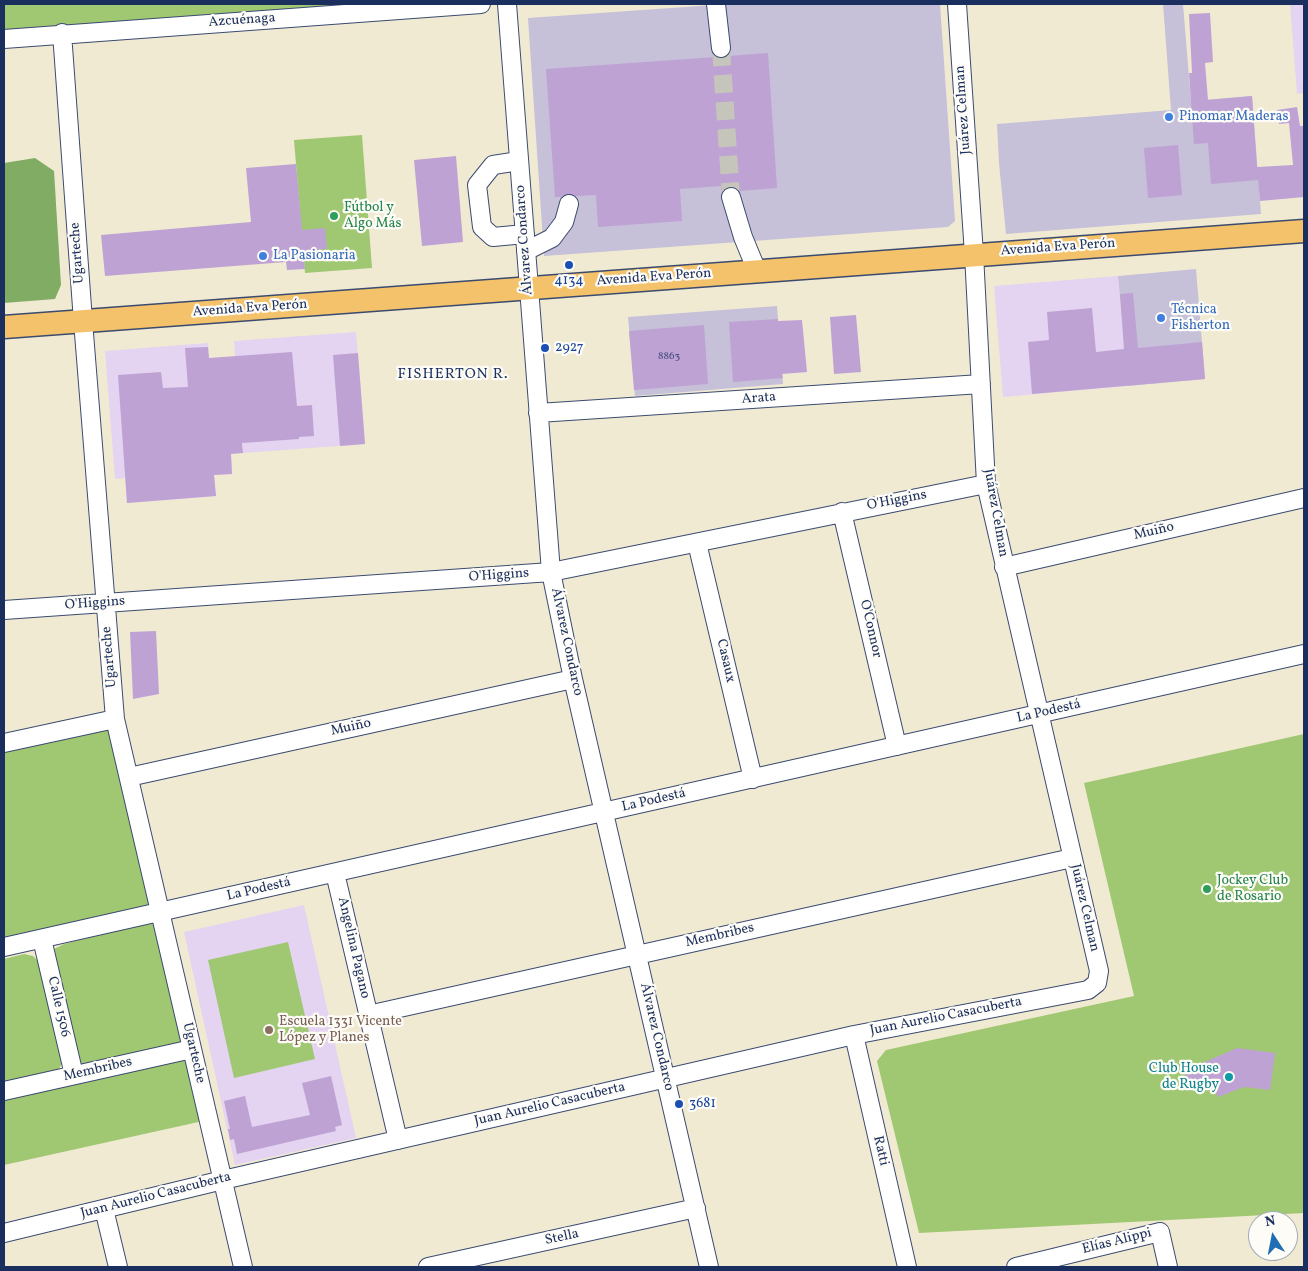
<!DOCTYPE html>
<html>
<head>
<meta charset="utf-8">
<style>
  body { margin:0 }
  #map { position:relative; width:1308px; height:1271px; overflow:hidden; background:#f1ead3; font-family:Vollkorn,serif }
  canvas { display:block }
  .frame { position:absolute; inset:0; border:5px solid #1b2f5e; pointer-events:none }
  .north { position:absolute; left:1248px; top:1211px; width:50px; height:50px; box-sizing:border-box; background:#fdfcf7; border:1px solid #a3aaba; border-radius:50%; rotate:349deg; font-size:14px; font-weight:700; line-height:20px; text-align:center; color:#1b2f5e }
  .north::after { content:''; display:block; margin:auto; width:18px; height:22px; background:#1f6fb2; clip-path:polygon(50% 0,100% 100%,50% 72%,0 100%) }
</style>
</head>
<body>
<div id="map">
<canvas width="1308" height="1271"></canvas>
<div class="frame"></div>
<div class="north">N</div>
</div>
<script>
const ctx = document.querySelector('canvas').getContext('2d');
ctx.lineJoin = 'round';
function fillPath(path, color) { ctx.fillStyle = color; ctx.fill(path, 'evenodd'); }
const toPath = rows => new Path2D(rows.map(r => 'M' + r).join(''));
function stroke(path, color, width, dash) { ctx.strokeStyle = color; ctx.lineWidth = width; ctx.lineCap = dash ? 'butt' : 'round'; ctx.setLineDash(dash || []); ctx.stroke(path); }
function label(font, color, halo, rows, align = 'center') {
  ctx.font = font + ' Vollkorn,serif'; ctx.lineWidth = 4.5; ctx.setLineDash([]); ctx.textBaseline = 'middle'; ctx.strokeStyle = halo; ctx.fillStyle = color; for (const [text, x, y, turn = 0] of rows) {
    ctx.save(); ctx.translate(x, y); ctx.rotate((+turn || 0) * Math.PI / 180); ctx.textAlign = isNaN(turn) ? turn : align; if (halo) ctx.strokeText(text, 0, 0); ctx.fillText(text, 0, 0); ctx.restore();
  }
}
fillPath(toPath([
  [1290,4,1304,4,1304,93,1297,94],
  [1118,276,1128,386,1003,397,994,286],
  [356,332,365,444,243,453,234,341],
  [208,343,216,455,231,454,232,474,214,475,216,496,127,503,125,478,115,479,105,351],
  [304,905,356,1138,235,1165,184,932]
]), '#e4d3f1');
fillPath(toPath([
  [728,4,940,4,955,221,948,227,544,256,528,18],
  [1163,4,1183,4,1191,101,1252,96,1261,214,1006,234,999,163,997,124,1171,110],
  [1196,269,1205,379,1128,386,1118,276],
  [777,306,783,384,635,396,628,317]
]), '#c6c0d9');
fillPath(toPath([
  [4,4,481,4,4,39],
  [362,135,372,268,305,273,294,140],
  [99,731,109,731,114,734,151,909,4,943,4,751],
  [1304,734,1304,1213,919,1233,877,1061,886,1050,1134,996,1084,783],
  [145,923,152,924,159,928,184,1037,181,1044,91,1067,80,1063,74,1057,52,961,54,949,64,944],
  [288,942,315,1059,234,1078,208,960],
  [24,954,33,956,41,964,64,1059,56,1075,4,1087,4,959],
  [174,1060,183,1060,189,1064,203,1121,4,1165,4,1098]
]), '#a0c772');
fillPath(toPath([
  [35,158,54,171,61,285,55,299,4,303,4,163]
]), '#80ac64');
fillPath(toPath([
  [1210,13,1213,62,1205,63,1208,100,1252,96,1257,167,1293,165,1289,123,1279,124,1277,110,1297,107,1300,126,1304,126,1304,197,1260,201,1258,180,1211,184,1208,143,1194,144,1189,73,1192,73,1189,14],
  [768,53,777,188,739,191,734,187,728,187,722,192,721,186,680,189,682,221,598,227,596,195,576,196,567,194,561,197,555,197,546,69,716,57,722,59,728,56],
  [1178,145,1182,195,1148,198,1144,148],
  [456,156,463,242,422,246,414,160],
  [296,164,302,230,325,228,327,249,303,251,305,269,287,270,286,262,105,276,101,235,251,222,246,168],
  [1133,293,1138,348,1202,342,1205,379,1032,394,1028,342,1049,340,1047,312,1092,308,1096,352,1124,349,1120,294],
  [856,315,861,372,834,374,830,317],
  [778,319,778,321,802,320,807,372,782,374,783,378,733,382,729,322],
  [704,325,708,384,634,390,629,331],
  [208,347,209,358,292,352,297,406,312,405,314,436,299,437,299,439,242,443,243,453,231,454,232,474,214,475,216,496,127,503,118,375,161,372,163,388,188,387,185,348],
  [358,353,365,444,340,446,333,355],
  [156,631,159,694,133,699,130,632],
  [1237,1048,1275,1053,1270,1090,1244,1087,1218,1097,1212,1083,1192,1091,1184,1071],
  [331,1076,342,1125,335,1127,336,1131,237,1154,234,1139,230,1140,228,1129,230,1129,224,1101,245,1096,252,1127,310,1115,302,1083]
]), '#bea2d4');
stroke(toPath([
  [721,48,731,197]
]), '#c6c5bc', 18, [18, 9]);
const minor = toPath([
  [507,4,551,572,573,679,709,1267],
  [716,4,721,48],
  [62,33,83,321,115,719,243,1267],
  [4,39,481,4],
  [519,161,493,165,477,185,482,227,493,237,525,234],
  [731,197,743,237,757,271],
  [526,251,552,238,564,222,569,204],
  [538,413,981,384],
  [842,512,897,746],
  [697,543,753,779],
  [1004,567,1304,498],
  [4,610,551,572,986,484],
  [4,743,115,719],
  [129,777,573,679],
  [335,873,398,1140],
  [42,939,74,1075],
  [4,947,1304,654],
  [368,1015,1072,858],
  [854,1035,907,1267],
  [4,1091,192,1049],
  [104,1209,118,1267],
  [4,1233,223,1180,854,1035,1088,990,1097,983,1099,971,986,484,974,254,957,4],
  [428,1267,696,1208],
  [1016,1267,1160,1232,1168,1267]
]);
const major = toPath([
  [4,327,1304,231]
]);
stroke(minor, '#3b4b70', 20);
stroke(major, '#3b4b70', 25);
stroke(minor, '#fff', 18);
stroke(major, '#f3c26a', 22);
for (const [x, y, r, color] of [
  [1169,117,5,"#3f7fe0"],
  [334,216,5,"#2e9e5b"],
  [263,256,5,"#3f7fe0"],
  [569,265,5,"#1a4fb4"],
  [1161,318,5,"#3f7fe0"],
  [545,348,5,"#1a4fb4"],
  [1207,889,5,"#2e9e5b"],
  [269,1030,5,"#8d6e63"],
  [1229,1077,5,"#0f9aa8"],
  [679,1104,5,"#1a4fb4"]
]) { const dot = new Path2D(); dot.arc(x, y, r, 0, 2 * Math.PI); ctx.fillStyle = color; ctx.fill(dot); stroke(dot, '#fdfcf7', 2); }
label('11px', '#444c7c', null, [
  ["8863",669,357]
]);
label('14px', '#1b2f5e', '#fdfcf7', [
  ["Azcuénaga",242,21,-4],
  ["Juárez Celman",964,110,-94],
  ["Álvarez Condarco",525,240,-94],
  ["Avenida Eva Perón",1058,248,-4],
  ["Ugarteche",78,253,-94],
  ["Avenida Eva Perón",654,278,-4],
  ["Avenida Eva Perón",250,309,-4],
  ["Arata",759,399,-4],
  ["O'Higgins",897,501,-11],
  ["Juárez Celman",995,513,80],
  ["Muiño",1154,532,-13],
  ["O'Higgins",499,576,-4],
  ["O'Higgins",95,604,-4],
  ["O'Connor",870,629,77],
  ["Álvarez Condarco",566,642,78],
  ["Ugarteche",110,657,-95],
  ["Casaux",725,661,77],
  ["La Podestá",1049,712,-13],
  ["Muiño",351,728,-12],
  ["La Podestá",654,801,-13],
  ["La Podestá",259,890,-13],
  ["Juárez Celman",1084,908,77],
  ["Membribes",720,936,-13],
  ["Angelina Pagano",353,948,77],
  ["Calle 1506",58,1007,77],
  ["Juan Aurelio Casacuberta",946,1017,-11],
  ["Álvarez Condarco",656,1037,77],
  ["Ugarteche",193,1053,77],
  ["Membribes",98,1070,-13],
  ["Juan Aurelio Casacuberta",550,1105,-13],
  ["Ratti",880,1151,77],
  ["Juan Aurelio Casacuberta",156,1196,-14],
  ["Stella",562,1238,-12],
  ["Elías Alippi",1117,1242,-14]
]);
label('14px', '#366cbe', '#fdfcf7', [
  ["Pinomar Maderas",1179,117],
  ["La Pasionaria",273,256],
  ["Técnica",1171,310],
  ["Fisherton",1171,326]
], 'left');
label('14px', '#27864d', '#fdfcf7', [
  ["Fútbol y",344,208],
  ["Algo Más",344,224],
  ["Jockey Club",1217,881],
  ["de Rosario",1217,897]
], 'left');
label('14px', '#164399', '#fdfcf7', [
  ["4134",569,281,"center"],
  ["2927",555,348],
  ["3681",689,1104]
], 'left');
label('14px', '#785e54', '#fdfcf7', [
  ["Escuela 1331 Vicente",279,1022],
  ["López y Planes",279,1038]
], 'left');
label('14px', '#0d838f', '#fdfcf7', [
  ["Club House",1219,1069],
  ["de Rugby",1219,1085]
], 'right');
ctx.letterSpacing = '1px';
label('15px', '#1b2f5e', '#fdfcf7', [
  ["FISHERTON R.",453,375]
]);
ctx.letterSpacing = '0px';
</script>
</body>
</html>
